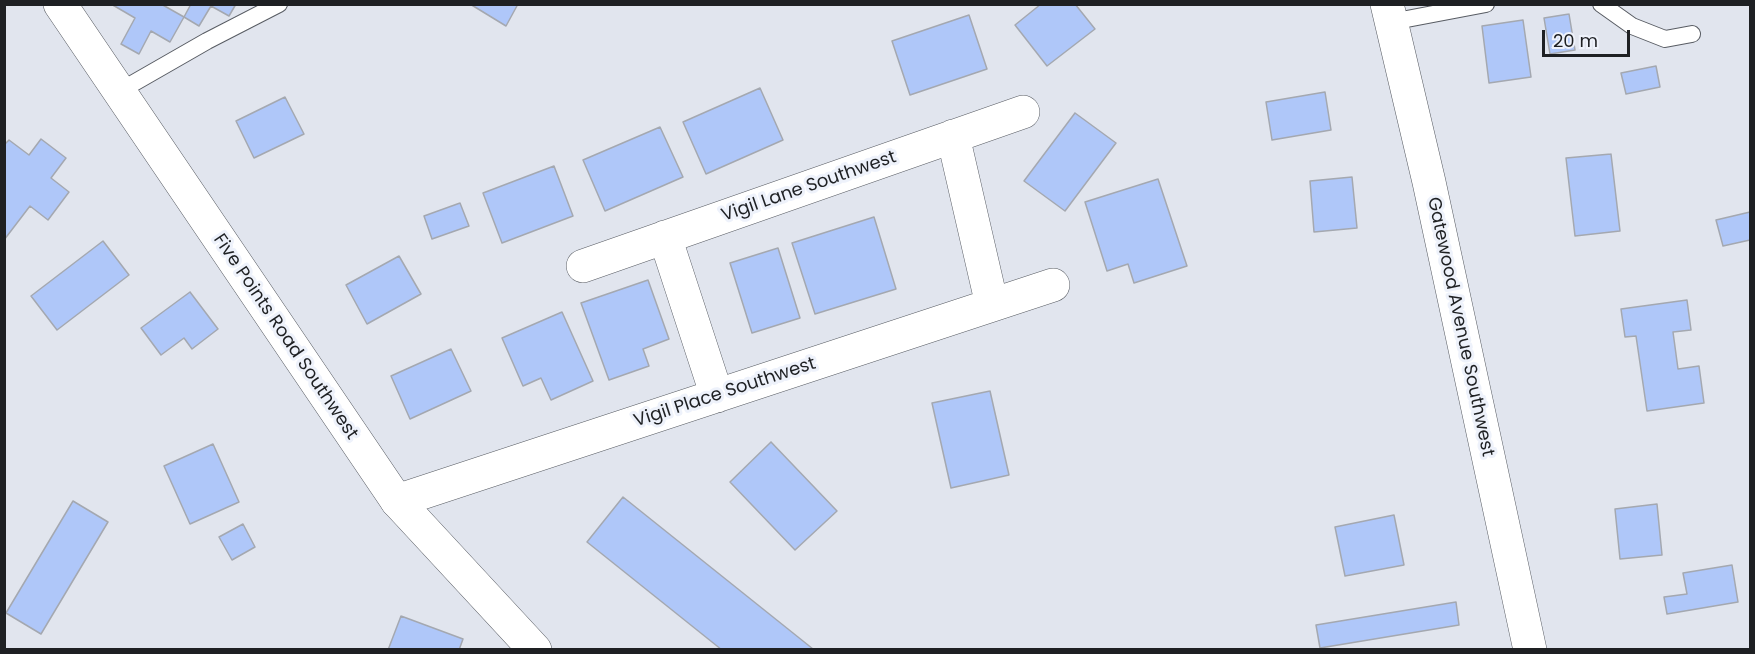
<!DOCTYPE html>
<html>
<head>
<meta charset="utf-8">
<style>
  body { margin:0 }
  #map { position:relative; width:1755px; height:654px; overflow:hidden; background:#e1e5ee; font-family:Poppins,sans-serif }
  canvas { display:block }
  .frame { position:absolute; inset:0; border:6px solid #1e2023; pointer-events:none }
  .scale { position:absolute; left:1542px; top:30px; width:88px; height:27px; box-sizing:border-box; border:3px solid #1e2023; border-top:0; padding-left:8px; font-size:18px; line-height:21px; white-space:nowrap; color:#1e2023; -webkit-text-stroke:4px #eef2fb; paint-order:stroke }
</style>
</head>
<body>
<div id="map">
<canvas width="1755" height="654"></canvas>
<div class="frame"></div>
<div class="scale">20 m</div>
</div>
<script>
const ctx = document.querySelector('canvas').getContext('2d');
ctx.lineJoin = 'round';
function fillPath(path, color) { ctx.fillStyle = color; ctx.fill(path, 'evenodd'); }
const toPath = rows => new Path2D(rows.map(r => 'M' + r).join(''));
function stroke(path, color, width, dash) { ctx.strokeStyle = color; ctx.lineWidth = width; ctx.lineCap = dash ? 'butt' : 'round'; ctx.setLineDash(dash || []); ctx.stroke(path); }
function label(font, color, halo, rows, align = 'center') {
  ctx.font = font + ' Poppins,sans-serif'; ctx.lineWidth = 6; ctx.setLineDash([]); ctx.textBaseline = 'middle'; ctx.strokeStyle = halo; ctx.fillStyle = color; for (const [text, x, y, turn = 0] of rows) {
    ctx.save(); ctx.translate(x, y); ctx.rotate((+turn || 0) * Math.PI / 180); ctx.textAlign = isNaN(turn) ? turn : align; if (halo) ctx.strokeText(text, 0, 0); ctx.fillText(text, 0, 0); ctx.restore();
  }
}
const building = toPath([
  [111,4,161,4,184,17,170,42,151,31,139,54,121,44,135,18,111,4],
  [191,4,236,4,229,16,211,6,199,26,184,17,191,4],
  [470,4,518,4,506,26,470,4],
  [1041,4,1075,4,1095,29,1047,66,1015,25,1041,4],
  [1569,14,1575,50,1550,54,1544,18,1569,14],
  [969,15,987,69,910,95,892,41,969,15],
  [1523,20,1531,77,1489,83,1482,26,1523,20],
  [1656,66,1660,87,1626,94,1621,73,1656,66],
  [760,88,783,140,706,174,683,122,760,88],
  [1325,92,1331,130,1272,140,1266,102,1325,92],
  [285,97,304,134,254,158,236,121,285,97],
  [1075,113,1116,143,1065,211,1024,181,1075,113],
  [660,127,683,177,605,211,583,160,660,127],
  [41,139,66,158,51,178,69,192,48,220,30,206,4,240,4,145,9,140,29,155,41,139],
  [1611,154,1620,231,1575,236,1566,158,1611,154],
  [554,166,573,216,502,243,483,193,554,166],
  [1352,177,1357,228,1314,232,1310,181,1352,177],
  [1158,179,1187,266,1134,283,1128,264,1107,271,1085,202,1158,179],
  [460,203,469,226,432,239,424,216,460,203],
  [1750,212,1750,240,1723,246,1716,220,1750,212],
  [874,217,896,289,815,314,792,243,874,217],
  [103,241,129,275,57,330,31,296,103,241],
  [778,248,800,318,752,333,730,263,778,248],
  [399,256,421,294,367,324,346,285,399,256],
  [648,280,669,339,643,349,649,366,609,380,581,303,648,280],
  [190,292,218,329,192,349,184,338,161,355,141,328,190,292],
  [1687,300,1691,330,1673,332,1678,369,1699,366,1704,403,1647,411,1636,336,1625,337,1621,309,1687,300],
  [562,312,593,381,551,400,541,378,523,386,502,338,562,312],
  [451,349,471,391,410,419,391,376,451,349],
  [990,391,1009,475,951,488,932,403,990,391],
  [771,442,837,511,795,550,730,482,771,442],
  [213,444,239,502,190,524,164,466,213,444],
  [623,497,813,649,722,650,587,542,623,497],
  [73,501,108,522,41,634,6,613,73,501],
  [1657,504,1662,555,1620,559,1615,509,1657,504],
  [1394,515,1404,565,1345,576,1335,527,1394,515],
  [243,524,255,547,232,560,219,537,243,524],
  [1732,565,1738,602,1667,614,1664,597,1687,594,1683,573,1732,565],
  [1456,602,1459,625,1320,648,1316,625,1456,602],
  [401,616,463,639,459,650,388,650,401,616]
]);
fillPath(building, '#afc7f9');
stroke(building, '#a4a8b0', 1.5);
const service = toPath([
  [1601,4,1632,26,1665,39,1692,34],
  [1391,22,1486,4],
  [118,92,207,41,279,4]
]);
const minor = toPath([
  [953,136,992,305],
  [665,237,717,396],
  [583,266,1023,112],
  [397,501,1053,285]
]);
const tertiary = toPath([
  [60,4,397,501,535,650],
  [1387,4,1429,182,1530,650]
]);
stroke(service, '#585c63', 18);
stroke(minor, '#585c63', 34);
stroke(tertiary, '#585c63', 34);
stroke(service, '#fff', 16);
stroke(minor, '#fff', 33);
stroke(tertiary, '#fff', 33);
label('18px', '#1e2023', '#eef2fb', [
  ["Vigil Lane Southwest",809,187,-19],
  ["Gatewood Avenue Southwest",1460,327,78],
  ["Five Points Road Southwest",285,337,56],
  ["Vigil Place Southwest",725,393,-18]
]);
</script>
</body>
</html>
